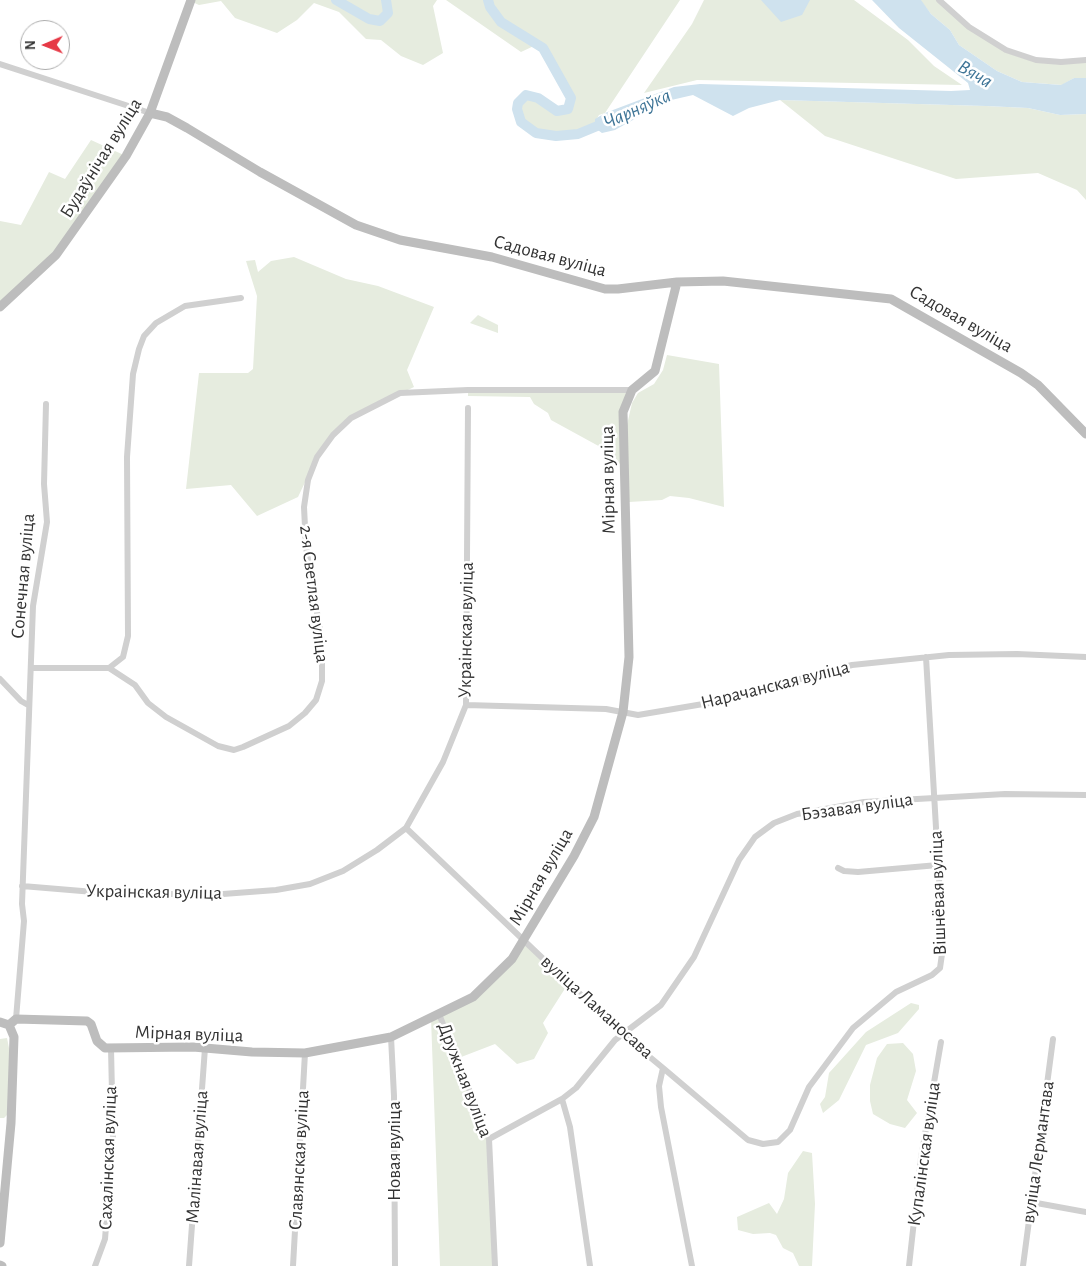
<!DOCTYPE html>
<html>
<head>
<meta charset="utf-8">
<style>
  body { margin:0 }
  #map { position:relative; width:1086px; height:1266px; overflow:hidden; background:#fff; font-family:"Alegreya Sans",sans-serif }
  canvas { display:block }
  .north { position:absolute; left:20px; top:20px; width:50px; height:50px; box-sizing:border-box; background:#fff; border:1px solid #adadad; border-radius:50%; rotate:269deg; font-size:14px; font-weight:700; line-height:20px; text-align:center; color:#333 }
  .north::after { content:''; display:block; margin:auto; width:18px; height:22px; background:#e63946; clip-path:polygon(50% 0,100% 100%,50% 72%,0 100%) }
</style>
</head>
<body>
<div id="map">
<canvas width="1086" height="1266"></canvas>
<div class="north">N</div>
</div>
<script>
const ctx = document.querySelector('canvas').getContext('2d');
ctx.lineJoin = 'round';
function fillPath(path, color) { ctx.fillStyle = color; ctx.fill(path, 'evenodd'); }
const toPath = rows => new Path2D(rows.map(r => 'M' + r).join(''));
function stroke(path, color, width, dash) { ctx.strokeStyle = color; ctx.lineWidth = width; ctx.lineCap = dash ? 'butt' : 'round'; ctx.setLineDash(dash || []); ctx.stroke(path); }
function label(font, color, halo, rows, align = 'center') {
  ctx.font = font + ' "Alegreya Sans",sans-serif'; ctx.lineWidth = 5; ctx.setLineDash([]); ctx.textBaseline = 'middle'; ctx.strokeStyle = halo; ctx.fillStyle = color; for (const [text, x, y, turn = 0] of rows) {
    ctx.save(); ctx.translate(x, y); ctx.rotate((+turn || 0) * Math.PI / 180); ctx.textAlign = isNaN(turn) ? turn : align; if (halo) ctx.strokeText(text, 0, 0); ctx.fillText(text, 0, 0); ctx.restore();
  }
}
fillPath(toPath([
  [188,0,437,0,433,6,443,53,423,65,401,56,381,40,366,39,339,12,314,3,297,20,277,33,235,18,221,1,199,5],
  [446,0,680,0,605,113,599,115,594,124,595,128,578,134,556,136,536,133,529,130,521,122,517,109,518,103,526,95,538,98,557,111,568,109,570,104,569,93,543,48,538,44,521,52],
  [704,0,854,0,908,40,934,66,962,85,697,80,644,93,692,24],
  [920,0,939,0,952,13,1006,50,1036,60,1086,60,1086,78,1074,78,1062,85,1022,82,997,71,959,45,950,30,931,14],
  [780,100,986,106,1028,108,1060,115,1086,114,1086,200,1077,190,1038,173,956,179,825,136],
  [91,140,126,156,70,238,0,307,0,221,21,225,49,172,65,179],
  [294,257,346,279,378,286,434,307,407,370,414,387,351,418,317,457,298,497,257,516,231,485,186,489,199,373,248,373,253,369,257,296,246,261,255,260,258,272,271,261],
  [478,315,498,325,498,333,470,323],
  [667,355,719,364,724,507,689,498,670,496,662,500,629,502,627,425,632,403,638,393,654,384,663,370],
  [468,390,632,390,627,397,623,467,613,463,604,449,551,420,548,413,534,404,530,397,468,396],
  [523,940,566,987,543,1023,548,1033,534,1059,517,1064,495,1044,456,1059,487,1130,495,1266,440,1266,431,1018,473,997],
  [911,1003,919,1005,919,1009,898,1033,866,1045,839,1100,823,1113,820,1104,825,1097,829,1073,866,1032],
  [7,1038,11,1058,7,1115,4,1118,0,1118,0,1039],
  [903,1043,913,1054,916,1071,907,1100,917,1113,905,1128,890,1124,873,1114,870,1101,870,1085,877,1058,887,1044],
  [803,1151,812,1153,815,1204,812,1266,799,1266,793,1253,783,1248,776,1235,770,1233,753,1234,738,1230,737,1217,769,1203,777,1214,784,1199,788,1173]
]), '#e6ecdf');
fillPath(toPath([
  [761,0,810,0,802,15,781,22],
  [872,0,921,0,931,14,950,30,959,45,997,71,1022,82,1061,85,1074,78,1086,78,1086,114,1060,115,1028,108,986,106,780,100,749,108,733,116,693,95,667,101,615,130,602,133,595,128,595,119,605,113,674,87,700,84,951,91,970,90,968,83,899,28]
]), '#cfe2ee');
stroke(toPath([
  [336,0,369,19,380,21,388,13,386,0],
  [488,0,490,7,501,22,543,48,571,98,568,109,557,111,538,98,526,95,518,103,517,109,521,122,536,133,556,136,578,134,607,122]
]), '#cfe2ee', 10);
stroke(toPath([
  [939,0,969,27,1006,50,1036,60,1061,62,1086,60],
  [0,64,150,113],
  [32,668,109,668,135,685,148,703,166,717,218,746,234,750,243,747,289,726,305,713,316,700,322,681,322,642,306,547,304,507,308,480,317,457,333,435,351,418,400,393,468,390,632,390],
  [109,668,123,657,128,636,127,457,133,374,139,349,144,336,156,323,185,306,241,298],
  [0,679,21,701,28,705],
  [466,705,606,709,638,715,715,702,852,665,949,655,1017,654,1086,657],
  [406,828,622,1034,663,1068,659,1086,661,1107,692,1266],
  [838,868,844,871,858,872,938,865],
  [22,886,118,894,223,894,276,890,310,884,343,871,377,850,406,828,443,762,466,705,468,408],
  [439,1014,489,1139,495,1266],
  [16,1019,24,921,22,904,33,606,47,522,44,484,46,404],
  [391,1037,394,1096,395,1266],
  [663,1068,748,1140,763,1144,778,1142,790,1130,809,1087,853,1028,896,992,932,975,940,968,943,947,926,657],
  [562,1099,570,1127,590,1266],
  [489,1139,562,1099,576,1088,615,1040,661,1005,694,957,739,860,755,837,774,823,797,814,864,802,1005,794,1086,795],
  [1031,1202,1086,1212],
  [95,1266,105,1239,113,1139,111,1048],
  [189,1266,205,1048],
  [293,1266,305,1053],
  [909,1266,921,1158,941,1042],
  [1023,1266,1053,1039]
]), '#d0d0d0', 6);
stroke(toPath([
  [150,113,167,117,187,128,260,172,356,225,400,240,492,257,605,289,618,289,677,282,723,281,891,299,1021,373,1038,385,1086,434],
  [0,307,56,255,126,156,150,113,191,0],
  [0,1022,9,1025,14,1037,11,1123,0,1243],
  [9,1025,16,1019,87,1021,91,1024,97,1041,105,1048,193,1047,252,1052,305,1053,391,1037,473,997,512,959,574,856,594,817,623,712,629,657,623,412,632,390,655,371,677,282],
  [0,1265,2,1266]
]), '#bdbdbd', 9);
label('19px', '#333', '#fff', [
  ["Будаўнічая вуліца",101,158,-58],
  ["Садовая вуліца",550,256,15],
  ["Садовая вуліца",961,319,30],
  ["Мірная вуліца",608,480,-91],
  ["Сонечная вуліца",23,576,-85],
  ["2-я Светлая вуліца",314,594,83],
  ["Украінская вуліца",466,630,-89],
  ["Нарачанская вуліца",775,685,-14],
  ["Бэзавая вуліца",857,807,-8],
  ["Мірная вуліца",541,877,-60],
  ["Украінская вуліца",154,892,1],
  ["Вішнёвая вуліца",938,893,-92],
  ["вуліца Ламаносава",597,1007,42],
  ["Мірная вуліца",189,1034,2],
  ["Дружная вуліца",465,1080,69],
  ["Новая вуліца",394,1151,-90],
  ["вуліца Лермантава",1038,1152,-82],
  ["Купалінская вуліца",924,1154,-82],
  ["Малінавая вуліца",197,1157,-86],
  ["Сахалінская вуліца",108,1158,-88],
  ["Славянская вуліца",299,1160,-87]
]);
label('italic 20px', '#3f7597', '#fff', [
  ["Вяча",975,74,30],
  ["Чарняўка",637,109,-24]
]);
</script>
</body>
</html>
